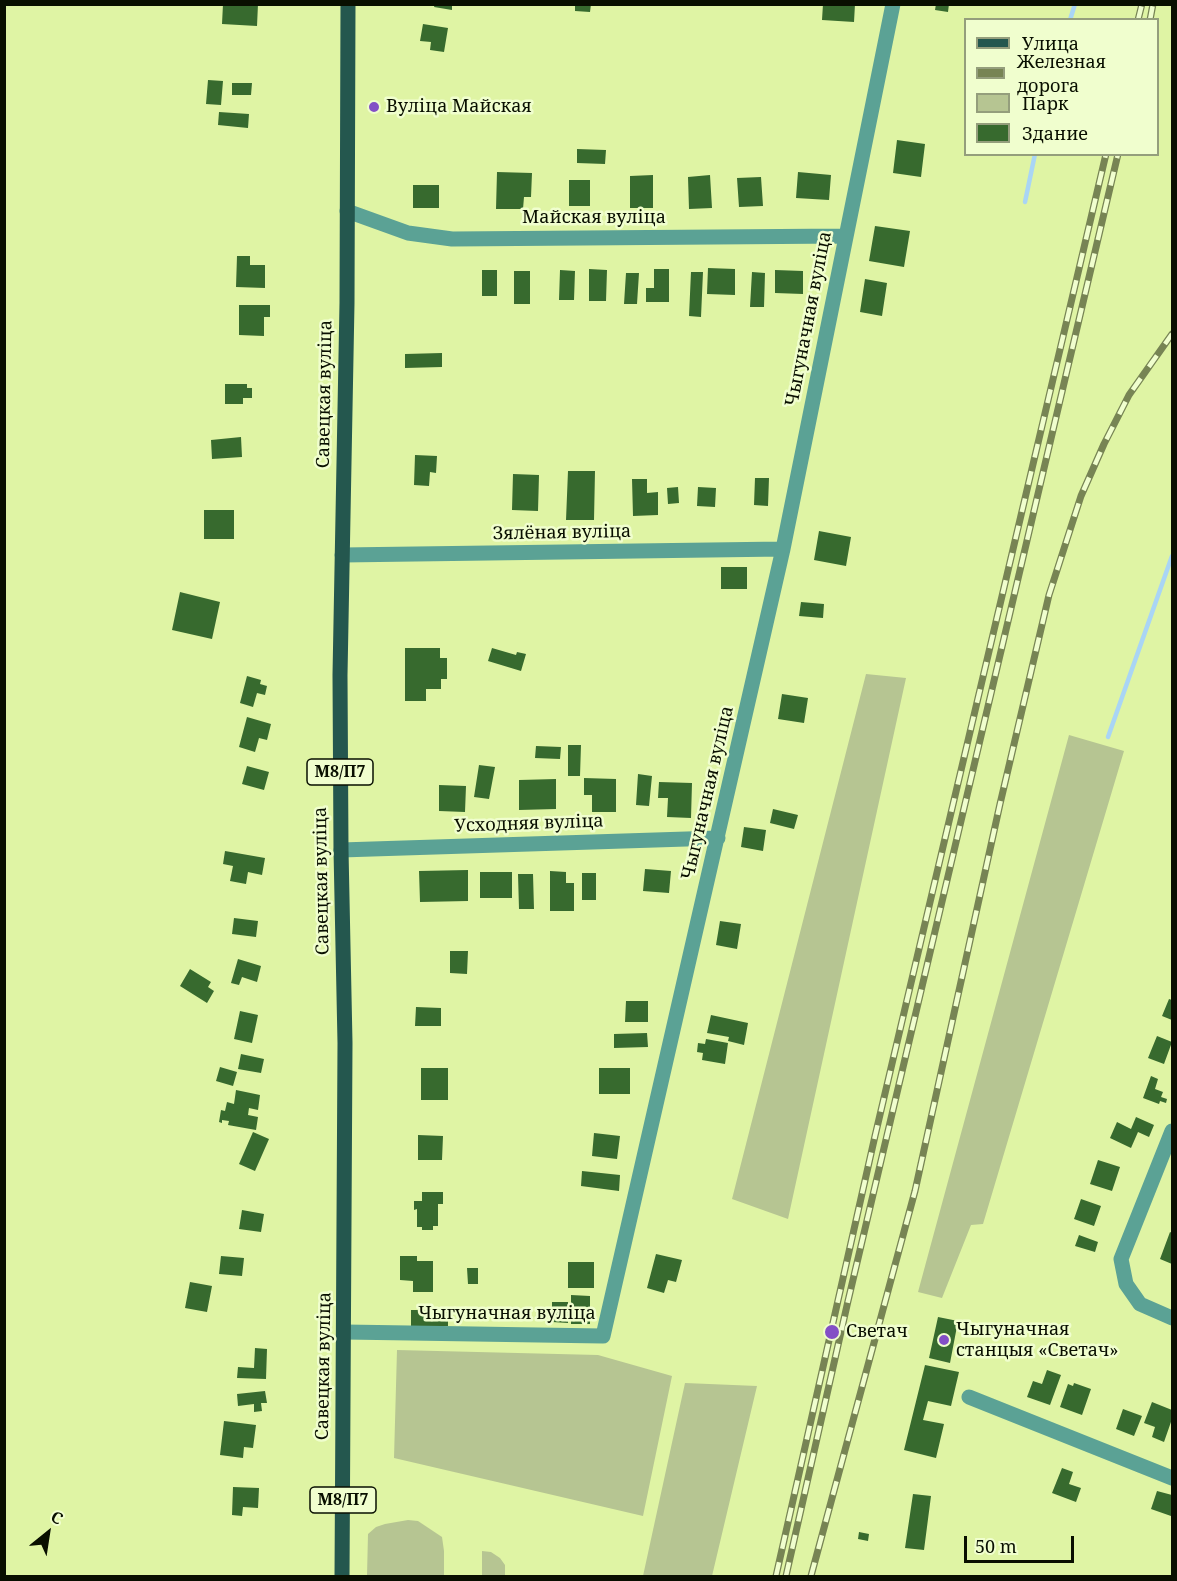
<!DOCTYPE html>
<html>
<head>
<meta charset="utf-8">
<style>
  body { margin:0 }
  #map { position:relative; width:1177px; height:1581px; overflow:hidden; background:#dff4a4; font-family:"Noto Serif",serif }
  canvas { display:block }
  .frame { position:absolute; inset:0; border:6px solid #090f00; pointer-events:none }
  .legend { position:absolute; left:964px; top:18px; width:195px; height:138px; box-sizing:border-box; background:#f0fece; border:2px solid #949e7c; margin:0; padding:8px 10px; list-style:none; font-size:18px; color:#090f00 }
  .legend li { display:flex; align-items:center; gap:12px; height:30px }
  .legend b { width:30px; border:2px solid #949e7c }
  .north { position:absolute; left:18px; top:1503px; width:60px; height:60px; -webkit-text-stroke:4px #f0fece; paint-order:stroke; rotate:30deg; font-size:16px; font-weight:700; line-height:24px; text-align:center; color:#090f00 }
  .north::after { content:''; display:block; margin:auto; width:21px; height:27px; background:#090f00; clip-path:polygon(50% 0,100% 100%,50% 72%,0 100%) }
  .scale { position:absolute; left:964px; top:1536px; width:110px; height:27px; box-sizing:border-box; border:3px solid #090f00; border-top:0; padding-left:8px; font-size:18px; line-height:21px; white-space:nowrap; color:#090f00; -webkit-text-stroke:4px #f0fece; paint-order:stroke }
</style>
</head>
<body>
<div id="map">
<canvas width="1177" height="1581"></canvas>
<div class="frame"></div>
<ul class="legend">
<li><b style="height:8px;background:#24574e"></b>Улица</li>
<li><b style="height:8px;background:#778454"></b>Железная дорога</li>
<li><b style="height:16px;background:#b6c592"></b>Парк</li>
<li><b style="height:16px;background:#376a2e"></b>Здание</li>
</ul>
<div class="north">С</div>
<div class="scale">50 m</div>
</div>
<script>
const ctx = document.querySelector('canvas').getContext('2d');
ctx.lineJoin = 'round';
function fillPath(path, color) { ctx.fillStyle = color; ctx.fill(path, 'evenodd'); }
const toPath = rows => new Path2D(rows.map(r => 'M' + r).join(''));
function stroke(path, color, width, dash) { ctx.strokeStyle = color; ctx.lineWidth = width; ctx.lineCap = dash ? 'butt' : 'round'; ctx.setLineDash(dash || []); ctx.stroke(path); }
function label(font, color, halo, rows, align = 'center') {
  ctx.font = font + ' "Noto Serif",serif'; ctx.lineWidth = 5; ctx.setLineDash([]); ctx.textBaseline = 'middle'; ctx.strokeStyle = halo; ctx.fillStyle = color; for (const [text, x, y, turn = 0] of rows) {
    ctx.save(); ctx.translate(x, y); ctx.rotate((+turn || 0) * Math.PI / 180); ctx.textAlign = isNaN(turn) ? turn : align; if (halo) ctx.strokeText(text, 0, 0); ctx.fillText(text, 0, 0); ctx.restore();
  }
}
fillPath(toPath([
  [866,674,906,678,788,1219,732,1199],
  [1069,735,1124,751,983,1224,971,1225,942,1298,918,1292],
  [397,1350,598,1355,672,1376,643,1516,394,1458],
  [685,1383,757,1386,712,1576,643,1576],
  [408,1520,418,1521,442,1537,444,1551,444,1576,367,1576,368,1534,376,1527,385,1524],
  [482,1551,491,1552,500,1558,505,1565,505,1576,482,1576]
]), '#b6c592');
stroke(toPath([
  [1070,20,1075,4],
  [1025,202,1035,154],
  [1108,737,1172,556]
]), '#a9d5f5', 4.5);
fillPath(toPath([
  [223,4,258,4,257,26,222,24],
  [435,4,452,4,452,10,434,7],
  [575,4,591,4,590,12,575,11],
  [823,4,855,4,854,22,822,20],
  [936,4,949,4,948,12,935,10],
  [423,24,448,28,444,52,430,50,431,42,420,41],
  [208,80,223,81,221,105,206,104],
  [232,83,252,83,251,95,232,95],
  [219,112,249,114,248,128,218,125],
  [897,140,925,144,921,177,893,173],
  [577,149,606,150,605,164,577,163],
  [497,172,532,173,531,197,524,197,523,209,496,209],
  [798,172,831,175,829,200,796,198],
  [653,175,653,208,630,208,630,176],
  [710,175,712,208,689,209,688,177],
  [761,177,763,206,739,207,737,178],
  [569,180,590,180,590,206,569,206],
  [413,185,439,185,439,208,413,208],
  [875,226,910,231,904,267,869,261],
  [237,256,250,256,250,265,265,265,265,288,236,287],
  [708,268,735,269,735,295,707,294],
  [589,269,607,270,606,301,589,301],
  [654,269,669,269,669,302,646,302,646,288,654,288],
  [482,270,497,270,497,296,482,296],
  [560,270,575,271,574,300,559,300],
  [775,270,803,271,803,294,775,293],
  [514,271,530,271,530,304,514,304],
  [691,272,703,272,701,317,689,316],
  [752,272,765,273,764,307,750,307],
  [626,273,639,273,637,304,624,304],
  [865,279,887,283,882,316,860,312],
  [239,305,270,305,270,317,264,317,264,336,239,335],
  [442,353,442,367,405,368,405,354],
  [225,384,247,384,247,388,252,388,252,398,243,398,243,404,225,404],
  [241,437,242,457,212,459,211,440],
  [415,455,437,456,436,473,430,472,429,486,414,485],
  [568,471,595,471,594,520,566,520],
  [513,474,539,475,538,511,512,510],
  [755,478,769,478,768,506,754,505],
  [632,479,647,479,647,493,658,492,658,515,633,516],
  [678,487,679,503,668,504,667,488],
  [698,487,716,488,715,507,697,506],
  [204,510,234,510,234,539,204,539],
  [819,531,851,537,846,566,814,560],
  [721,567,747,567,747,589,721,589],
  [180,592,220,602,212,639,172,630],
  [801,602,824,604,823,618,799,616],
  [405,648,440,648,440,658,447,658,447,679,441,679,441,689,426,689,426,701,405,701],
  [492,648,516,655,517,652,526,654,521,671,488,661],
  [247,676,261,680,260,684,267,686,265,695,257,693,253,707,240,703],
  [782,694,808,698,804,723,778,719],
  [247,717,271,724,267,740,259,738,255,752,239,747],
  [568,745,581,745,580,776,568,776],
  [536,746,561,747,560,759,535,758],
  [479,765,495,767,489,799,474,797],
  [247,766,269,772,264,790,242,784],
  [638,774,652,776,649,806,636,805],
  [584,778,616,779,616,812,592,812,592,795,584,795],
  [556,779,556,809,519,810,519,780],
  [659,782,692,783,691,818,667,817,668,798,658,798],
  [439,785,466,786,465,812,439,811],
  [773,809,798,815,794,829,770,823],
  [744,827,766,830,763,851,741,847],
  [225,851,265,858,262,875,248,872,246,884,230,881,233,866,223,864],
  [645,869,671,871,669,893,643,891],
  [468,870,468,901,420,902,419,871],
  [550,871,566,872,566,883,574,883,574,911,550,911],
  [480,872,512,872,512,898,480,898],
  [582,873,596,873,596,900,582,900],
  [518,874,533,874,534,909,519,909],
  [234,918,258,921,256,937,232,934],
  [720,921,741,924,737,949,716,945],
  [450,951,468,951,467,974,450,973],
  [238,959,261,966,257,982,242,977,239,985,231,983],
  [190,969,211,982,208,987,214,991,207,1003,180,986],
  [1169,999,1172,1000,1172,1020,1162,1016],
  [626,1001,648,1001,648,1022,625,1022],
  [416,1007,441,1008,441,1026,415,1026],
  [240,1011,258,1015,252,1043,234,1039],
  [711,1015,748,1023,744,1045,728,1041,729,1037,707,1033],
  [647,1033,648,1047,614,1048,614,1034],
  [1157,1036,1172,1042,1164,1064,1148,1058],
  [706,1039,728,1043,725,1064,702,1060,703,1053,697,1052,698,1043,705,1044],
  [241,1054,264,1059,261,1073,238,1069],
  [220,1067,237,1072,233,1086,216,1081],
  [421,1068,448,1068,448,1100,421,1100],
  [599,1068,630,1068,630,1094,599,1094],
  [1151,1076,1158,1079,1155,1089,1163,1092,1161,1097,1167,1099,1166,1103,1160,1101,1159,1104,1143,1098],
  [236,1090,260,1095,258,1110,249,1108,248,1115,258,1117,256,1130,228,1125,229,1121,222,1120,222,1123,219,1122,221,1110,225,1111,227,1102,234,1104],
  [1136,1117,1154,1125,1149,1137,1138,1132,1131,1148,1110,1138,1117,1122,1131,1129],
  [253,1132,269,1139,255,1171,239,1164],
  [594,1133,620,1136,617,1159,592,1156],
  [418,1135,443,1136,442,1160,418,1160],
  [1098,1160,1120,1167,1112,1191,1090,1184],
  [582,1171,620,1175,619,1191,581,1186],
  [422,1192,443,1192,443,1204,438,1204,438,1226,433,1226,433,1230,422,1230,422,1227,417,1227,417,1209,414,1210,414,1201,422,1201],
  [1081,1199,1101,1206,1094,1226,1074,1219],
  [242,1210,264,1214,261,1232,239,1229],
  [1170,1232,1172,1233,1172,1264,1160,1259],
  [1079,1235,1098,1242,1095,1252,1075,1246],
  [656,1254,682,1260,676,1282,668,1280,664,1293,647,1288],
  [221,1256,244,1258,242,1276,219,1274],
  [400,1256,417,1256,417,1261,433,1261,433,1292,413,1292,413,1281,400,1280],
  [568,1262,594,1262,594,1288,568,1288],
  [467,1268,478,1268,478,1284,468,1284],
  [190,1282,212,1286,207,1312,185,1308],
  [571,1295,590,1296,590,1324,571,1324],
  [552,1302,568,1302,568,1323,552,1322],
  [411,1310,448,1310,448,1326,411,1326],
  [938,1317,958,1321,950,1363,929,1358],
  [255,1348,267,1349,266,1379,237,1378,238,1367,254,1368],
  [925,1365,959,1372,951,1406,928,1401,923,1420,944,1424,936,1458,904,1450],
  [1047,1370,1061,1375,1050,1405,1027,1397,1033,1381,1042,1384],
  [1074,1383,1091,1389,1082,1415,1060,1407,1068,1384,1073,1386],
  [265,1391,267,1403,261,1403,262,1411,254,1412,254,1404,238,1406,237,1394],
  [1152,1402,1172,1410,1172,1419,1164,1442,1152,1437,1155,1427,1144,1423],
  [1123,1409,1142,1416,1134,1436,1116,1429],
  [224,1421,256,1425,253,1448,244,1447,243,1458,220,1455],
  [1062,1468,1073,1472,1069,1484,1081,1488,1076,1502,1052,1493],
  [233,1487,259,1488,258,1508,243,1507,242,1516,232,1515],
  [1157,1491,1172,1495,1171,1516,1151,1509],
  [913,1494,931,1496,924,1550,905,1548],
  [859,1532,869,1534,868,1541,858,1539]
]), '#376a2e');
stroke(toPath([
  [347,211,408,233,452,239,845,236],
  [342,555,783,549],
  [341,850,718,838],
  [1172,1131,1121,1259,1126,1284,1140,1304,1172,1318],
  [345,1332,603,1336,783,549,893,4],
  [969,1397,1172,1478]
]), '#5ba295', 15);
stroke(toPath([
  [342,1576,345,1043,341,850,340,675,347,303,348,4]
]), '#24574e', 15);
const rail = toPath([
  [1138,20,1142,4],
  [1150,20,1153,4],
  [776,1576,875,1136,1106,154],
  [786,1576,848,1301,1118,154],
  [811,1576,915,1191,1000,804,1049,595,1081,496,1104,444,1129,395,1172,334]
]);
stroke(rail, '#778454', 7);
stroke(rail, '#f0fece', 4.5, [14]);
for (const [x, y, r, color] of [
  [374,107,6,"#834fc6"],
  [832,1332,8,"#834fc6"],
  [944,1340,6,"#834fc6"]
]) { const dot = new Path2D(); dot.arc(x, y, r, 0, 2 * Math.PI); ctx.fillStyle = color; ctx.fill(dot); stroke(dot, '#f0fece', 2); }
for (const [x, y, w] of [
  [340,772,66],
  [343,1500,66]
]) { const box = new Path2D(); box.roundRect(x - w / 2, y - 13, w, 26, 4.5); ctx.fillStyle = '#f0fece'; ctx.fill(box); stroke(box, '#090f00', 1.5); }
label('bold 16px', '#090f00', null, [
  ["М8/П7",340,772],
  ["М8/П7",343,1500]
]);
label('18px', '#090f00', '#f0fece', [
  ["Вуліца Майская",386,107],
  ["Чыгуначная",956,1330],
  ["станцыя «Светач»",956,1351],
  ["Светач",846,1332]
], 'left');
label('18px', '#090f00', '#f0fece', [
  ["Майская вуліца",594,218],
  ["Чыгуначная вуліца",809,319,-79],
  ["Савецкая вуліца",325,394,-89],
  ["Зялёная вуліца",562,533,-1],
  ["Чыгуначная вуліца",708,793,-77],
  ["Усходняя вуліца",529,824,-2],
  ["Савецкая вуліца",322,881,-91],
  ["Чыгуначная вуліца",507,1314],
  ["Савецкая вуліца",324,1366,-89]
]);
</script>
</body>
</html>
